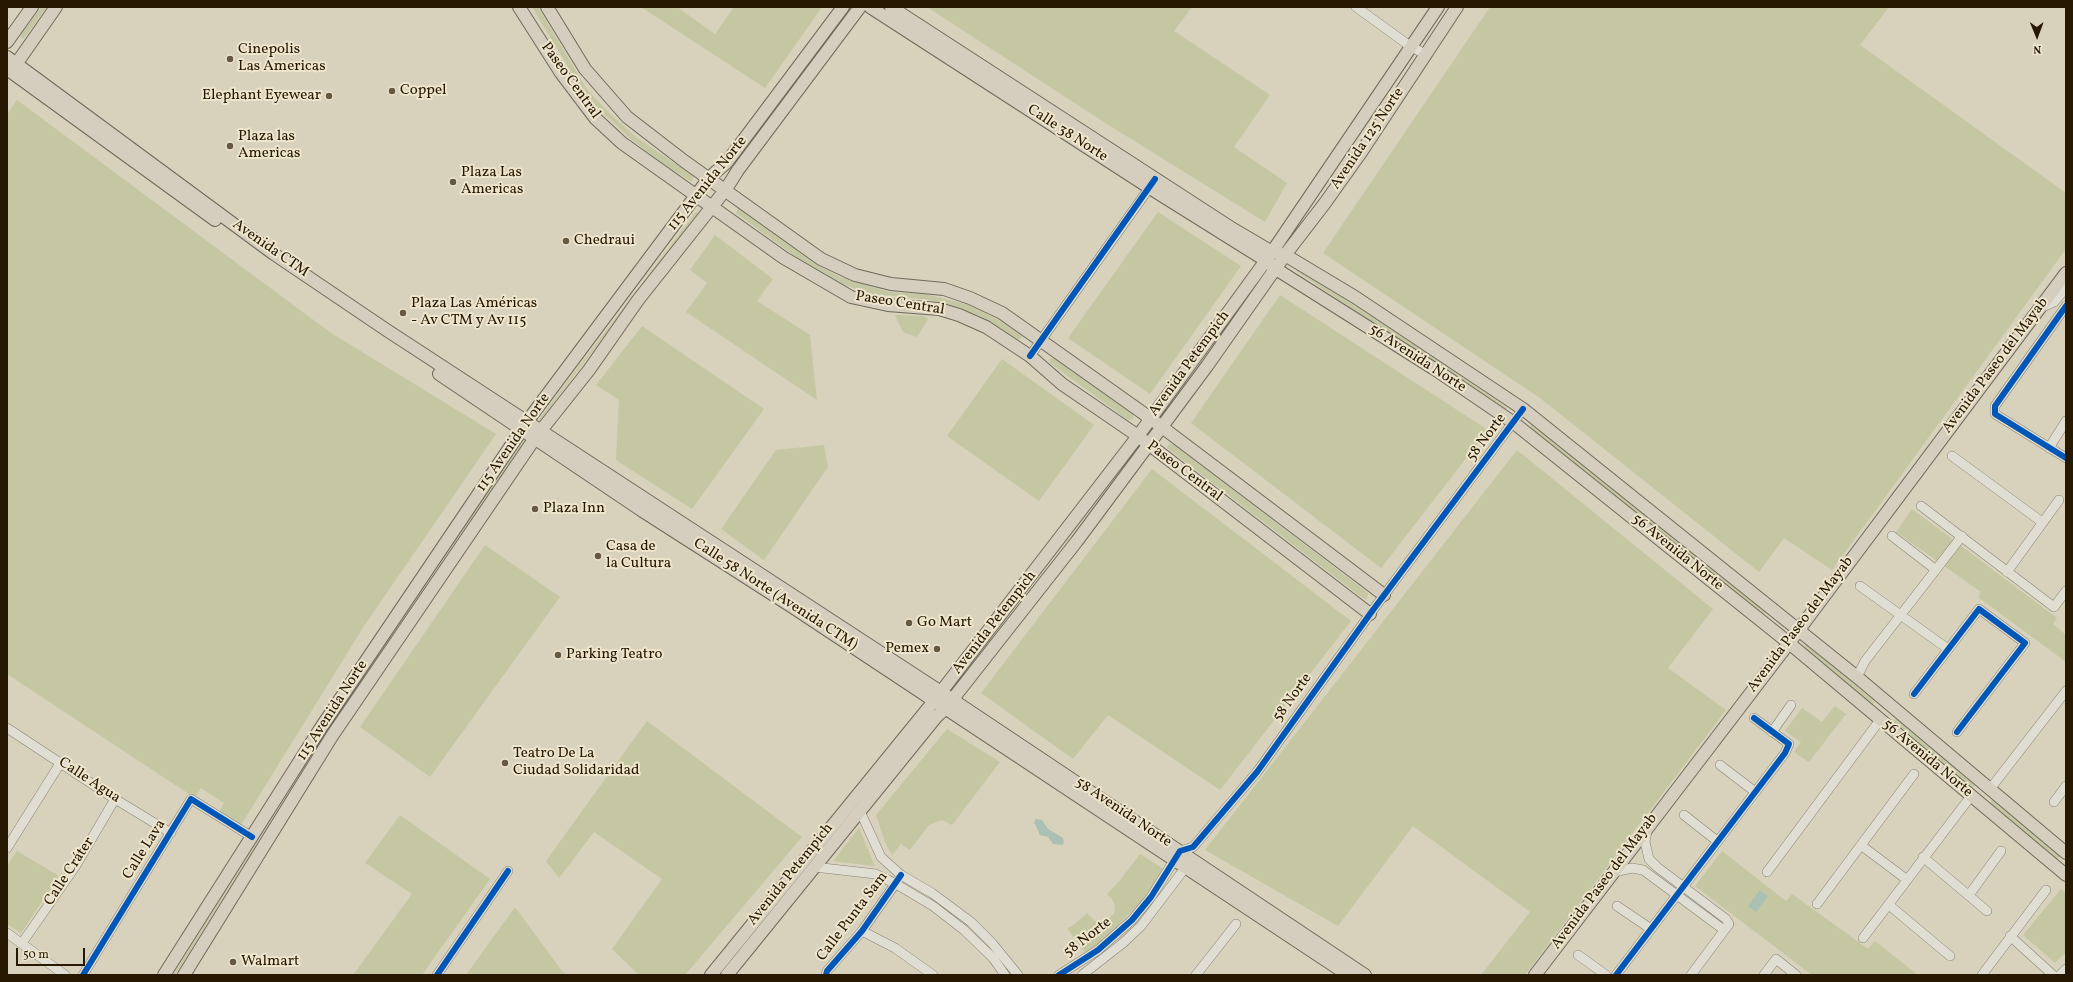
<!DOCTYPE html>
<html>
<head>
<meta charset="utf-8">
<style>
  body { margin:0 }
  #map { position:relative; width:2073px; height:982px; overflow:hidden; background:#d8d1bc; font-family:Vollkorn,serif }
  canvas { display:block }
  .frame { position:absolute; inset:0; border:8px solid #271801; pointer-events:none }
  .north { position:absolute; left:2017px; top:16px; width:40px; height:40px; -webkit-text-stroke:3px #ede5cc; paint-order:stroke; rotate:179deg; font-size:11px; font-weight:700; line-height:16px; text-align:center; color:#271801 }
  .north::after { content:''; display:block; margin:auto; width:14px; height:18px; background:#271801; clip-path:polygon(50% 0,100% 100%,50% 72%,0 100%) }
  .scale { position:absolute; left:16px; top:948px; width:69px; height:18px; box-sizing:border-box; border:2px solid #271801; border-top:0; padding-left:5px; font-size:12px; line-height:14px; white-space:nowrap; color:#271801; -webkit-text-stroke:3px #ede5cc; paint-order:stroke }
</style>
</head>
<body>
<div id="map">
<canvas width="2073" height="982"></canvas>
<div class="frame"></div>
<div class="north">N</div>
<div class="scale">50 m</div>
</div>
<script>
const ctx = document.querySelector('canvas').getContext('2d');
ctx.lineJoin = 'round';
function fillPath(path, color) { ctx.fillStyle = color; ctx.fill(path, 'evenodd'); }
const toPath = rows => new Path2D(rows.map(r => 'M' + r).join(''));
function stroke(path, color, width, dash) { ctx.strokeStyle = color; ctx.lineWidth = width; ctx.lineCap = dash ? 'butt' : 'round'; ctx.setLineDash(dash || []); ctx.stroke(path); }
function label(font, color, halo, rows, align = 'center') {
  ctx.font = font + ' Vollkorn,serif'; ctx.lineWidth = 4; ctx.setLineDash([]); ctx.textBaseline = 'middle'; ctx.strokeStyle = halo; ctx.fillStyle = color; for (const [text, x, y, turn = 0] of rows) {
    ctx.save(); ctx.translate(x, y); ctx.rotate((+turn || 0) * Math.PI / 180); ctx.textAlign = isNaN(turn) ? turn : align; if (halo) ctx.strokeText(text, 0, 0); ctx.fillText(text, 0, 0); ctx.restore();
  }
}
fillPath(toPath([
  [41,7,47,7,24,38,22,39,21,35],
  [532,7,538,7,586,88,606,110,636,137,693,176,692,182,663,164,632,140,601,111,582,90],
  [641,7,677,7,715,34,734,7,822,7,765,88],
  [927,7,1192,7,1174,31,1270,95,1234,147,1287,183,1265,222,1107,124],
  [1490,7,1889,7,1860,45,2066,193,2066,249,1832,570,1784,538,1759,572,1540,398,1323,253],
  [848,10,850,12,729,173,727,171],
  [17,100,331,333,496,434,364,626,241,825,219,812,224,803,201,788,195,798,7,674,7,115],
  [738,207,742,209,815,264,840,277,875,288,890,292,924,294,966,304,1002,322,1021,335,1022,338,1016,340,981,316,944,303,923,299,873,294,837,283,811,268,736,213],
  [696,212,698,213,540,420,539,419],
  [1158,212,1241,266,1150,394,1068,338],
  [715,235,773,279,757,301,810,335,817,400,686,312,707,283,690,270],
  [1298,269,1415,345,1506,407,1506,409,1504,410,1302,275,1296,271],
  [1280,295,1488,430,1381,568,1191,423],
  [895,315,924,316,928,319,917,337,903,332],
  [642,326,764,409,692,509,616,460,619,400,596,385],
  [1054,358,1133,414,1133,419,1128,420,1050,363,1049,359],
  [1002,359,1094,425,1039,501,947,436],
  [1531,424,1765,611,1763,615,1530,427],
  [523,440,525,440,525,442,437,568,316,748,175,975,173,975,343,703],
  [1169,444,1173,444,1368,593,1367,599,1364,599,1167,448],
  [824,445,828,467,764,560,721,529,776,450],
  [1517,450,1713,609,1668,668,1726,710,1525,975,1481,975,1530,912,1413,826,1338,926,1205,850],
  [1133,451,1135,453,1038,578,1037,577],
  [1152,469,1351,621,1220,790,1108,715,1073,759,981,693],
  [1912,509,2057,618,2053,624,2066,635,2066,662,1978,597,1981,592,1896,532],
  [485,545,560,597,430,777,360,727],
  [1032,584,1033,584,951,691,950,690],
  [1805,645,1809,645,1874,701,1873,706,1805,651],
  [1835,706,1846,714,1809,762,1794,752,1801,742,1785,731,1802,708,1822,722],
  [1895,719,1899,720,1975,783,1975,786,1970,788,1892,722],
  [647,721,802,837,685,975,639,975,612,949,662,879,594,832,559,878,546,861],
  [947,729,1000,762,952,825,942,820,929,825,910,850,901,844,892,855,885,842,876,815],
  [1992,800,1996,801,2058,852,2060,856,2058,859,2055,859,1990,807,1990,803],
  [400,815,490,879,422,975,353,975,412,894,365,863],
  [859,828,875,866,833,861],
  [17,851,59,876,21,933,7,924,7,866],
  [1722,851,1786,901,1792,894,1868,949,1875,941,1918,975,1812,975,1695,886],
  [1140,854,1162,868,1162,873,1139,904,1097,946,1086,954,1067,928,1072,926,1087,913,1095,921,1105,921,1114,914,1115,906,1112,899,1107,894,1121,879],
  [2061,889,2066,893,2066,952,2055,963,2023,935],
  [515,907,562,971,567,975,466,975]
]), '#c4c7a2');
fillPath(toPath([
  [1036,819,1042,820,1048,829,1063,838,1064,843,1062,845,1053,844,1048,837,1040,835,1034,822],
  [1760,890,1768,896,1756,912,1748,906]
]), '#a9c0b2');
const minor = toPath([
  [1356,7,1410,46,1425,54],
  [2066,306,1995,406,1995,414,2066,458],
  [2041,308,2054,302,2066,288],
  [1030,356,1152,184],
  [2049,448,2066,421],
  [1952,456,2042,522],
  [1921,506,2054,607,2066,591],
  [1892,536,1936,570],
  [2007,572,2059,500],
  [1860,586,1948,649],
  [1857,677,1865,661,1962,536],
  [1914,694,1979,609,2025,643,1957,732],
  [7,728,115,799,171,833],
  [1772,732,1791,705],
  [1720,765,1754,791],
  [1990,789,2066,691],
  [2054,802,2066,786],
  [860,811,881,857,901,875,932,893,971,922,992,943,1018,975],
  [1684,815,1717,841],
  [1647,831,1645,842,1649,859,1657,867,1726,919,1729,924,1691,975],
  [1862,846,1906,879],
  [7,848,61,762],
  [1923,857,1987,911],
  [814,867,876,874,896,884,933,906,964,930,993,958,1005,975],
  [1614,872,1632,868,1643,870,1724,930],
  [1767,872,1880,720],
  [1969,895,2001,851],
  [1817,904,1914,774],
  [1889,905,1950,956],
  [1617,906,1651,929],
  [862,931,895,948,933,975],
  [7,933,65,975],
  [2010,936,2053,975],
  [1863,938,1971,796],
  [22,943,75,867,115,799],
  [1578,955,1606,975],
  [83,975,191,799,252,837],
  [437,975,508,871],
  [826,975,827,971,862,931,898,880],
  [1059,975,1098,950,1132,920,1151,897,1180,851,1193,847,1257,772,1370,614,1523,409],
  [1082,975,1123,943,1141,926,1189,863],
  [1196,975,1236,924],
  [1616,975,1785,753,1789,744,1754,718],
  [1764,975,1776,959,1796,975],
  [1982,975,2046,890],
  [2060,975,2066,969]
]);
const major = toPath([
  [519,7,561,73,595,118,622,143,784,258,851,297,888,305,939,309,959,315,986,327,1030,356,1062,384,1138,436,1370,614],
  [547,7,585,69,627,117,684,161,821,259,855,275,891,284,944,289,970,298,1002,313,1150,418,1384,595],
  [870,7,1150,188,1265,260,1276,269,1436,370,1514,423,1789,643,2066,875],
  [891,7,1233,229,1272,252,1285,255,1355,297,1523,409,1857,677,2066,853],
  [7,42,32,7],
  [7,57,274,254,388,331,941,692,1365,975],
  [7,69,215,220],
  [12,70,56,7],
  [439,374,641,510,794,608,1348,975],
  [164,975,320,729,529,419,709,178,727,162,843,7],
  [184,975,332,736,535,438,589,370,638,300,726,189,738,170,860,7],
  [711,975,934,701,1138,436,1272,252,1438,7],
  [727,975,937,716,945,709,1077,541,1207,366,1285,255,1325,203,1362,151,1457,7],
  [1535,975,1789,643,2066,273]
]);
stroke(minor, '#898374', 10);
stroke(major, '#706a5c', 14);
stroke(minor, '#e0ddd3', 9);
stroke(major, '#d5cebe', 12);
stroke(toPath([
  [2066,306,1995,406,1995,414,2066,458],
  [1030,356,1155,179],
  [1914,694,1979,609,2025,643,1957,732],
  [83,975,191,799,252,837],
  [437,975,508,871],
  [826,975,827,971,862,931,901,875],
  [1059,975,1098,950,1132,920,1151,897,1180,851,1193,847,1257,772,1370,614,1523,409],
  [1616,975,1785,753,1789,744,1754,718]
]), '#0057b8', 6);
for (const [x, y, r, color] of [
  [230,59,4,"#655942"],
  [392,91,4,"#655942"],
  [329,96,4,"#655942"],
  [230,146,4,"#655942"],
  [453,182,4,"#655942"],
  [566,241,4,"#655942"],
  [403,313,4,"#655942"],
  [535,509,4,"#655942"],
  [598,556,4,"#655942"],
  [909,623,4,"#655942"],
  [937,649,4,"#655942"],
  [558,655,4,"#655942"],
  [505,763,4,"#655942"],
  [233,962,4,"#655942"]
]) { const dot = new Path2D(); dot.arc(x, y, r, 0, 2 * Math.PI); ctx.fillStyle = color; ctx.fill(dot); stroke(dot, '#ede5cc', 1.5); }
label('15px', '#271801', '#ede5cc', [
  ["Cinepolis",238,50],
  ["Las Americas",238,67],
  ["Coppel",400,91],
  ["Elephant Eyewear",321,96,"right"],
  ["Plaza las",238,137],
  ["Americas",238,154],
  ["Plaza Las",461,173],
  ["Americas",461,190],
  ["Chedraui",574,241],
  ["Plaza Las Américas",411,304],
  ["- Av CTM y Av 115",411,321],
  ["Plaza Inn",543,509],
  ["Casa de",606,547],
  ["la Cultura",606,564],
  ["Go Mart",917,623],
  ["Pemex",929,649,"right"],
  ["Parking Teatro",566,655],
  ["Teatro De La",513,754],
  ["Ciudad Solidaridad",513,771],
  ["Walmart",241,962]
], 'left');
label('15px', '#271801', '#ede5cc', [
  ["Paseo Central",570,81,54],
  ["Calle 38 Norte",1067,134,33],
  ["Avenida 125 Norte",1368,139,-56],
  ["115 Avenida Norte",708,184,-51],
  ["Avenida CTM",270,249,35],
  ["Paseo Central",900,304,9],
  ["56 Avenida Norte",1417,359,33],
  ["Avenida Petempich",1190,364,-54],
  ["Avenida Paseo del Mayab",1996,366,-53],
  ["58 Norte",1487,438,-53],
  ["115 Avenida Norte",514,443,-55],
  ["Paseo Central",1184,472,37],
  ["56 Avenida Norte",1677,553,39],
  ["Calle 58 Norte (Avenida CTM)",775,595,33],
  ["Avenida Petempich",995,623,-52],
  ["Avenida Paseo del Mayab",1801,625,-53],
  ["58 Norte",1293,698,-54],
  ["115 Avenida Norte",333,711,-57],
  ["56 Avenida Norte",1927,759,40],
  ["Calle Agua",89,781,33],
  ["58 Avenida Norte",1123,813,34],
  ["Calle Lava",145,850,-58],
  ["Calle Cráter",70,872,-57],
  ["Avenida Petempich",791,875,-51],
  ["Avenida Paseo del Mayab",1605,882,-53],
  ["Calle Punta Sam",853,917,-53],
  ["58 Norte",1088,938,-37]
]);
</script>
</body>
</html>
